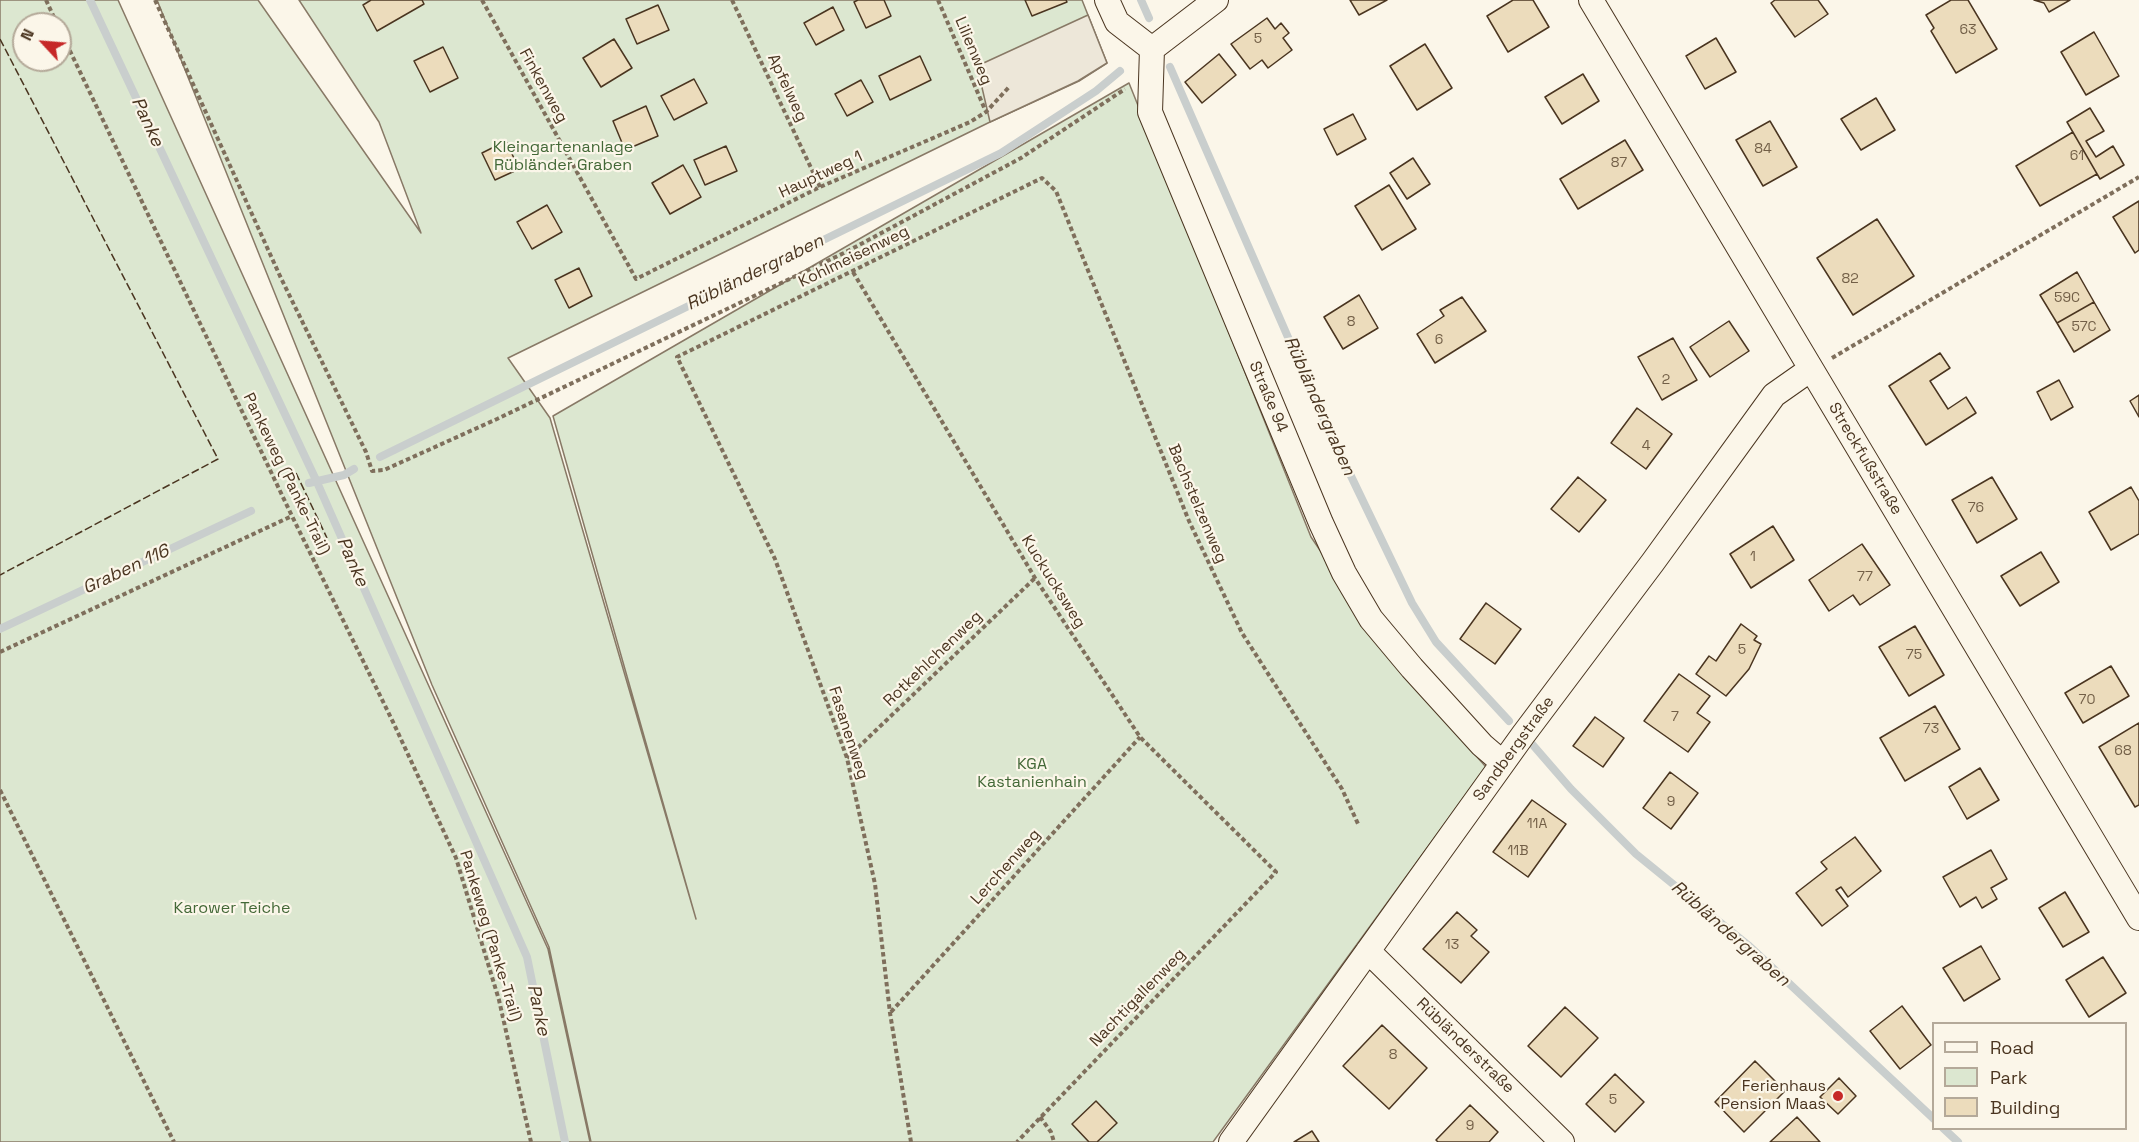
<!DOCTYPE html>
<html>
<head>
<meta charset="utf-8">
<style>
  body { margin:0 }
  #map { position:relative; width:2139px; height:1142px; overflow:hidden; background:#fbf6e9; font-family:"Space Grotesk",sans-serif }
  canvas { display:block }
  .legend { position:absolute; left:1932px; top:1022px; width:195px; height:108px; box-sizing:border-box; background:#fbf6e9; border:2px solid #b4a999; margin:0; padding:8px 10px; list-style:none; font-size:18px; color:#4a3520 }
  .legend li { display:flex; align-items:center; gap:12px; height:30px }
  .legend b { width:30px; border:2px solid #b4a999 }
  .north { position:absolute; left:12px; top:12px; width:60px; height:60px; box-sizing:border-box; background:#fbf6e9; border:2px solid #b4a999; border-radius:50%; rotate:296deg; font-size:16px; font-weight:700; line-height:24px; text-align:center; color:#4a3520 }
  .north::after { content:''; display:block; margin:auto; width:21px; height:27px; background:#c62828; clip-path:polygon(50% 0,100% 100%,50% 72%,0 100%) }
</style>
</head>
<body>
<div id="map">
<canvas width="2139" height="1142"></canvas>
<ul class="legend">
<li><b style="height:8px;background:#fbf6e9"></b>Road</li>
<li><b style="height:16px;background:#dce7d0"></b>Park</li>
<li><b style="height:16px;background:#ecdcbc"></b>Building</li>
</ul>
<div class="north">N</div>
</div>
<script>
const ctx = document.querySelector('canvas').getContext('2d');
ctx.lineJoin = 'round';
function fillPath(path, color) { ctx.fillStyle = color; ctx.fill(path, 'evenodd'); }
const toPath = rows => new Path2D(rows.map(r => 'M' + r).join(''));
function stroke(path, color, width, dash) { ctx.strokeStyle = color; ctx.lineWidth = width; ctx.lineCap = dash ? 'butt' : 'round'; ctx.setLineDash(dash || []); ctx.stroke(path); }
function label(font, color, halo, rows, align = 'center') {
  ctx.font = font + ' "Space Grotesk",sans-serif'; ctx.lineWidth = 4.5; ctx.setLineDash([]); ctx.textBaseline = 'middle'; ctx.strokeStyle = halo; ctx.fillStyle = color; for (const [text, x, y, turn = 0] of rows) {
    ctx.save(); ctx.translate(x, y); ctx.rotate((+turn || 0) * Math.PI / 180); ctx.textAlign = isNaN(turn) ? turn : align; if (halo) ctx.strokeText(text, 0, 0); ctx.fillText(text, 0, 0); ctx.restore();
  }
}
const green = toPath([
  [0,0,118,0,548,949,590,1142,0,1142,0,0],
  [24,24,60,24,60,60,24,60,24,24],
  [157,0,258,0,421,233,379,122,299,0,1082,0,1107,63,1079,81,990,122,508,358,550,418,696,919,553,416,1129,83,1311,537,1407,678,1486,767,1213,1142,591,1142,549,947,432,685,157,0]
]);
fillPath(green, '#dce7d0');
stroke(green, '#887966', 1.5);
const parking = toPath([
  [1088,15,1107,63,1078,81,990,122,977,66,1088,15]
]);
fillPath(parking, '#ede7d9');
stroke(parking, '#887966', 1.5);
stroke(toPath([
  [90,0,316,480,527,957,565,1142],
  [1141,0,1149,18],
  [1170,67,1325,422,1412,603,1436,642,1509,721],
  [380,457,1001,153,1096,91,1120,71],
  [309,483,344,475,354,469],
  [0,629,251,511],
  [1532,744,1571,789,1636,854,1748,945,1934,1119],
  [1943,1128,1958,1142]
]), '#c9cecd', 8);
const building = toPath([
  [371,0,422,0,424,4,377,31,363,5,371,0],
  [858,0,884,0,891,16,866,28,854,2,858,0],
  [1025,0,1066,0,1067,2,1032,16,1025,0],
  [1350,0,1387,0,1359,15,1350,0],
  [1513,0,1533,0,1549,27,1508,52,1487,16,1513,0],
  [1775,0,1818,0,1828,14,1795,37,1771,3,1775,0],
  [1951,0,1968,0,1997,49,1956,73,1931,31,1934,28,1926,15,1951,0],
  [2034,0,2070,0,2049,12,2044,3,2034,0],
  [658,5,669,30,637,44,626,19,658,5],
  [833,7,844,30,816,45,804,23,833,7],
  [1267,18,1275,29,1281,23,1289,33,1283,38,1292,50,1268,68,1262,60,1250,69,1231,44,1267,18],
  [2094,32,2119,76,2086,95,2061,52,2094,32],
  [1716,38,1736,72,1705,89,1686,56,1716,38],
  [614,39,632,68,601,87,583,58,614,39],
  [1425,44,1452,88,1417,110,1390,66,1425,44],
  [443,47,458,78,430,92,414,61,443,47],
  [1219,54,1236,75,1202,103,1185,82,1219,54],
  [920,56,931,80,890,100,879,76,920,56],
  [1583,74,1599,101,1562,124,1545,97,1583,74],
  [694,79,707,103,674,120,661,96,694,79],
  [861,80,873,102,847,116,835,94,861,80],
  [1876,98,1895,130,1861,150,1841,119,1876,98],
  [646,106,658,136,625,150,613,121,646,106],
  [2090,108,2104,131,2086,141,2096,157,2113,146,2124,165,2100,179,2067,122,2090,108],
  [1353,114,1366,139,1337,155,1324,129,1353,114],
  [1770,121,1797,167,1763,186,1736,140,1770,121],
  [2073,132,2097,174,2040,206,2016,166,2073,132],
  [1625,140,1643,170,1578,209,1560,179,1625,140],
  [506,141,519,169,495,180,482,153,506,141],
  [726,146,737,171,705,185,694,160,726,146],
  [1413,158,1430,184,1407,199,1390,173,1413,158],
  [683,165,701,197,670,214,652,183,683,165],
  [1389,185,1416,229,1382,250,1355,206,1389,185],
  [2139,201,2139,250,2135,253,2113,217,2139,201],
  [547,205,562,232,532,249,517,222,547,205],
  [1877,219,1914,276,1853,315,1817,258,1877,219],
  [579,268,592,296,569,308,555,280,579,268],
  [2077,272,2094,302,2057,323,2040,295,2077,272],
  [1359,295,1378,328,1343,349,1324,317,1359,295],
  [1462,297,1486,331,1435,363,1417,334,1444,316,1440,310,1462,297],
  [2094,302,2110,330,2074,352,2057,323,2094,302],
  [1729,321,1749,351,1710,377,1690,347,1729,321],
  [1673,338,1697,380,1662,400,1638,357,1673,338],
  [1940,353,1950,368,1930,381,1948,409,1966,397,1976,413,1926,445,1889,386,1940,353],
  [2059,380,2073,407,2051,420,2037,392,2059,380],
  [2139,395,2139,417,2130,401,2139,395],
  [1637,408,1672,434,1646,469,1611,443,1637,408],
  [1578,477,1606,500,1579,532,1551,509,1578,477],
  [1992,477,2017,519,1977,543,1952,500,1992,477],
  [2131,487,2139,501,2139,534,2111,550,2089,512,2131,487],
  [1773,526,1794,560,1751,588,1730,554,1773,526],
  [1862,544,1890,585,1860,605,1853,595,1829,611,1809,580,1862,544],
  [2041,552,2059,582,2020,606,2001,576,2041,552],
  [1486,603,1521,629,1495,664,1460,639,1486,603],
  [1741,624,1757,636,1754,640,1761,644,1749,669,1726,696,1696,674,1709,656,1716,661,1741,624],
  [1915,626,1944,675,1909,696,1879,647,1915,626],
  [2111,666,2129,696,2083,723,2065,693,2111,666],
  [1679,674,1710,696,1697,713,1710,722,1688,752,1644,721,1679,674],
  [1935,706,1960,749,1905,781,1880,738,1935,706],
  [1595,717,1624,738,1603,767,1573,746,1595,717],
  [2139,723,2139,805,2135,807,2099,747,2139,723],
  [1980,768,1999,800,1967,819,1949,787,1980,768],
  [1670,772,1698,793,1671,829,1643,808,1670,772],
  [1532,800,1566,824,1528,877,1493,852,1532,800],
  [1855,837,1881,871,1848,897,1841,887,1836,890,1848,906,1822,926,1796,893,1827,869,1821,862,1855,837],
  [1991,850,2007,879,1991,888,1997,899,1982,908,1976,897,1960,907,1943,877,1991,850],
  [2065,892,2089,932,2063,947,2039,908,2065,892],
  [1457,912,1477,930,1471,936,1489,952,1461,983,1423,949,1457,912],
  [1981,946,2000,979,1964,1001,1943,968,1981,946],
  [2103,957,2126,993,2089,1017,2066,980,2103,957],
  [1902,1006,1931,1045,1900,1069,1870,1031,1902,1006],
  [1565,1007,1598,1038,1561,1077,1528,1046,1565,1007],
  [1382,1025,1427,1068,1389,1109,1343,1066,1382,1025],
  [1755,1061,1785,1091,1744,1132,1715,1102,1755,1061],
  [1615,1074,1644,1102,1615,1132,1586,1104,1615,1074],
  [1839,1078,1856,1096,1838,1114,1820,1097,1839,1078],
  [1096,1101,1117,1123,1097,1142,1089,1142,1072,1124,1096,1101],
  [1470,1105,1498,1132,1489,1142,1438,1142,1436,1140,1470,1105],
  [1797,1117,1820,1142,1770,1142,1797,1117],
  [1312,1131,1319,1142,1294,1142,1312,1131]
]);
fillPath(building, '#ecdcbc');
stroke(building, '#4a3520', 1.5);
const street = toPath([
  [1107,0,1117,22,1152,49],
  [1591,0,2139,918],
  [1152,49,1150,112,1321,523,1344,573,1371,619,1412,668,1482,745,1503,763],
  [1152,49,1216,0],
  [1368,951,1562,1142],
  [1231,1142,1523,735,1653,562,1774,395,1811,369]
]);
stroke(street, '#4a3520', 26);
stroke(toPath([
  [46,0,57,24],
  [155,0,280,276,366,452,372,471,384,470,497,419,846,252,1021,158,1125,89],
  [482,0,636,279,820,187,970,122,986,112,1010,86],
  [732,0,820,187],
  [938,0,986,112],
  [60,30,292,516,393,722,456,858,499,1000,531,1142],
  [853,272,1035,578,1140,737,1276,872,1017,1142],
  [1832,358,2139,177],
  [0,652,292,516],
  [847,758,1035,578],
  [0,790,174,1142],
  [891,1012,1140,737],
  [1040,1117,1051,1132,1054,1142],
  [911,1142,890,1013,875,884,847,758,775,559,677,357,1042,178,1056,191,1189,521,1242,633,1342,789,1359,826]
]), '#7f6f5c', 4, [4.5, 3]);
stroke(street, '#fbf6e9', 24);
stroke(toPath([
  [0,39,218,459,0,575],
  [296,473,327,538]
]), '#4a3520', 1.5, [8, 3]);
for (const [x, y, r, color] of [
  [1838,1096,6,"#c62828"]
]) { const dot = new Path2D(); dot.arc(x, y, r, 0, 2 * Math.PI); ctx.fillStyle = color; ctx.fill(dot); stroke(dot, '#fbf6e9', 2); }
label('14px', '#725f47', null, [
  ["63",1968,30],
  ["5",1258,39],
  ["84",1763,149],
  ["61",2077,156],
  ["87",1619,163],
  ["82",1850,279],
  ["59C",2067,298],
  ["8",1351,322],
  ["57C",2084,327],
  ["6",1439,340],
  ["2",1666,380],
  ["4",1646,446],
  ["76",1976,508],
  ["1",1753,557],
  ["77",1865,577],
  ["5",1742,650],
  ["75",1914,655],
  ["70",2087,700],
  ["7",1675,717],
  ["73",1931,729],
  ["68",2123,751],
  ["9",1671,802],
  ["11A",1537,824],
  ["11B",1518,851],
  ["13",1452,945],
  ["8",1393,1055],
  ["5",1613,1100],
  ["9",1470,1126]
]);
label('16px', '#4a3520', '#fbf6e9', [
  ["Lilienweg",973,51,67],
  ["Finkenweg",543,86,61],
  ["Apfelweg",787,88,65],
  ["Hauptweg 1",821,175,-25],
  ["Kohlmeisenweg",854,257,-26],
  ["Straße 94",1268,397,67],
  ["Streckfußstraße",1865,459,59],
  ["Pankeweg (Panke-Trail)",286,474,64],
  ["Bachstelzenweg",1197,504,67],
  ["Kuckucksweg",1053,582,58],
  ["Rotkehlchenweg",933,659,-44],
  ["Fasanenweg",848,733,72],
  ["Sandbergstraße",1514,749,-54],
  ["Lerchenweg",1006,867,-48],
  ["Pankeweg (Panke-Trail)",490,936,73],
  ["Nachtigallenweg",1138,998,-46],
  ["Rübländerstraße",1465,1046,44]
]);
label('16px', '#436837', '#fbf6e9', [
  ["Kleingartenanlage",563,148],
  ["Rübländer Graben",563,166],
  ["KGA",1032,765],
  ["Kastanienhain",1032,783],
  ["Karower Teiche",232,909]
]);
label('16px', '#4a3520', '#fbf6e9', [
  ["Ferienhaus",1826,1087],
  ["Pension Maas",1826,1105]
], 'right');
label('italic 18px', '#4a3520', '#fbf6e9', [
  ["Panke",147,122,65],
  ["Rübländergraben",755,273,-26],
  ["Rübländergraben",1319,406,66],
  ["Panke",352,562,66],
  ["Graben 116",126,570,-25],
  ["Rübländergraben",1730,934,41],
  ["Panke",538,1010,78]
]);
</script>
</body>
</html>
